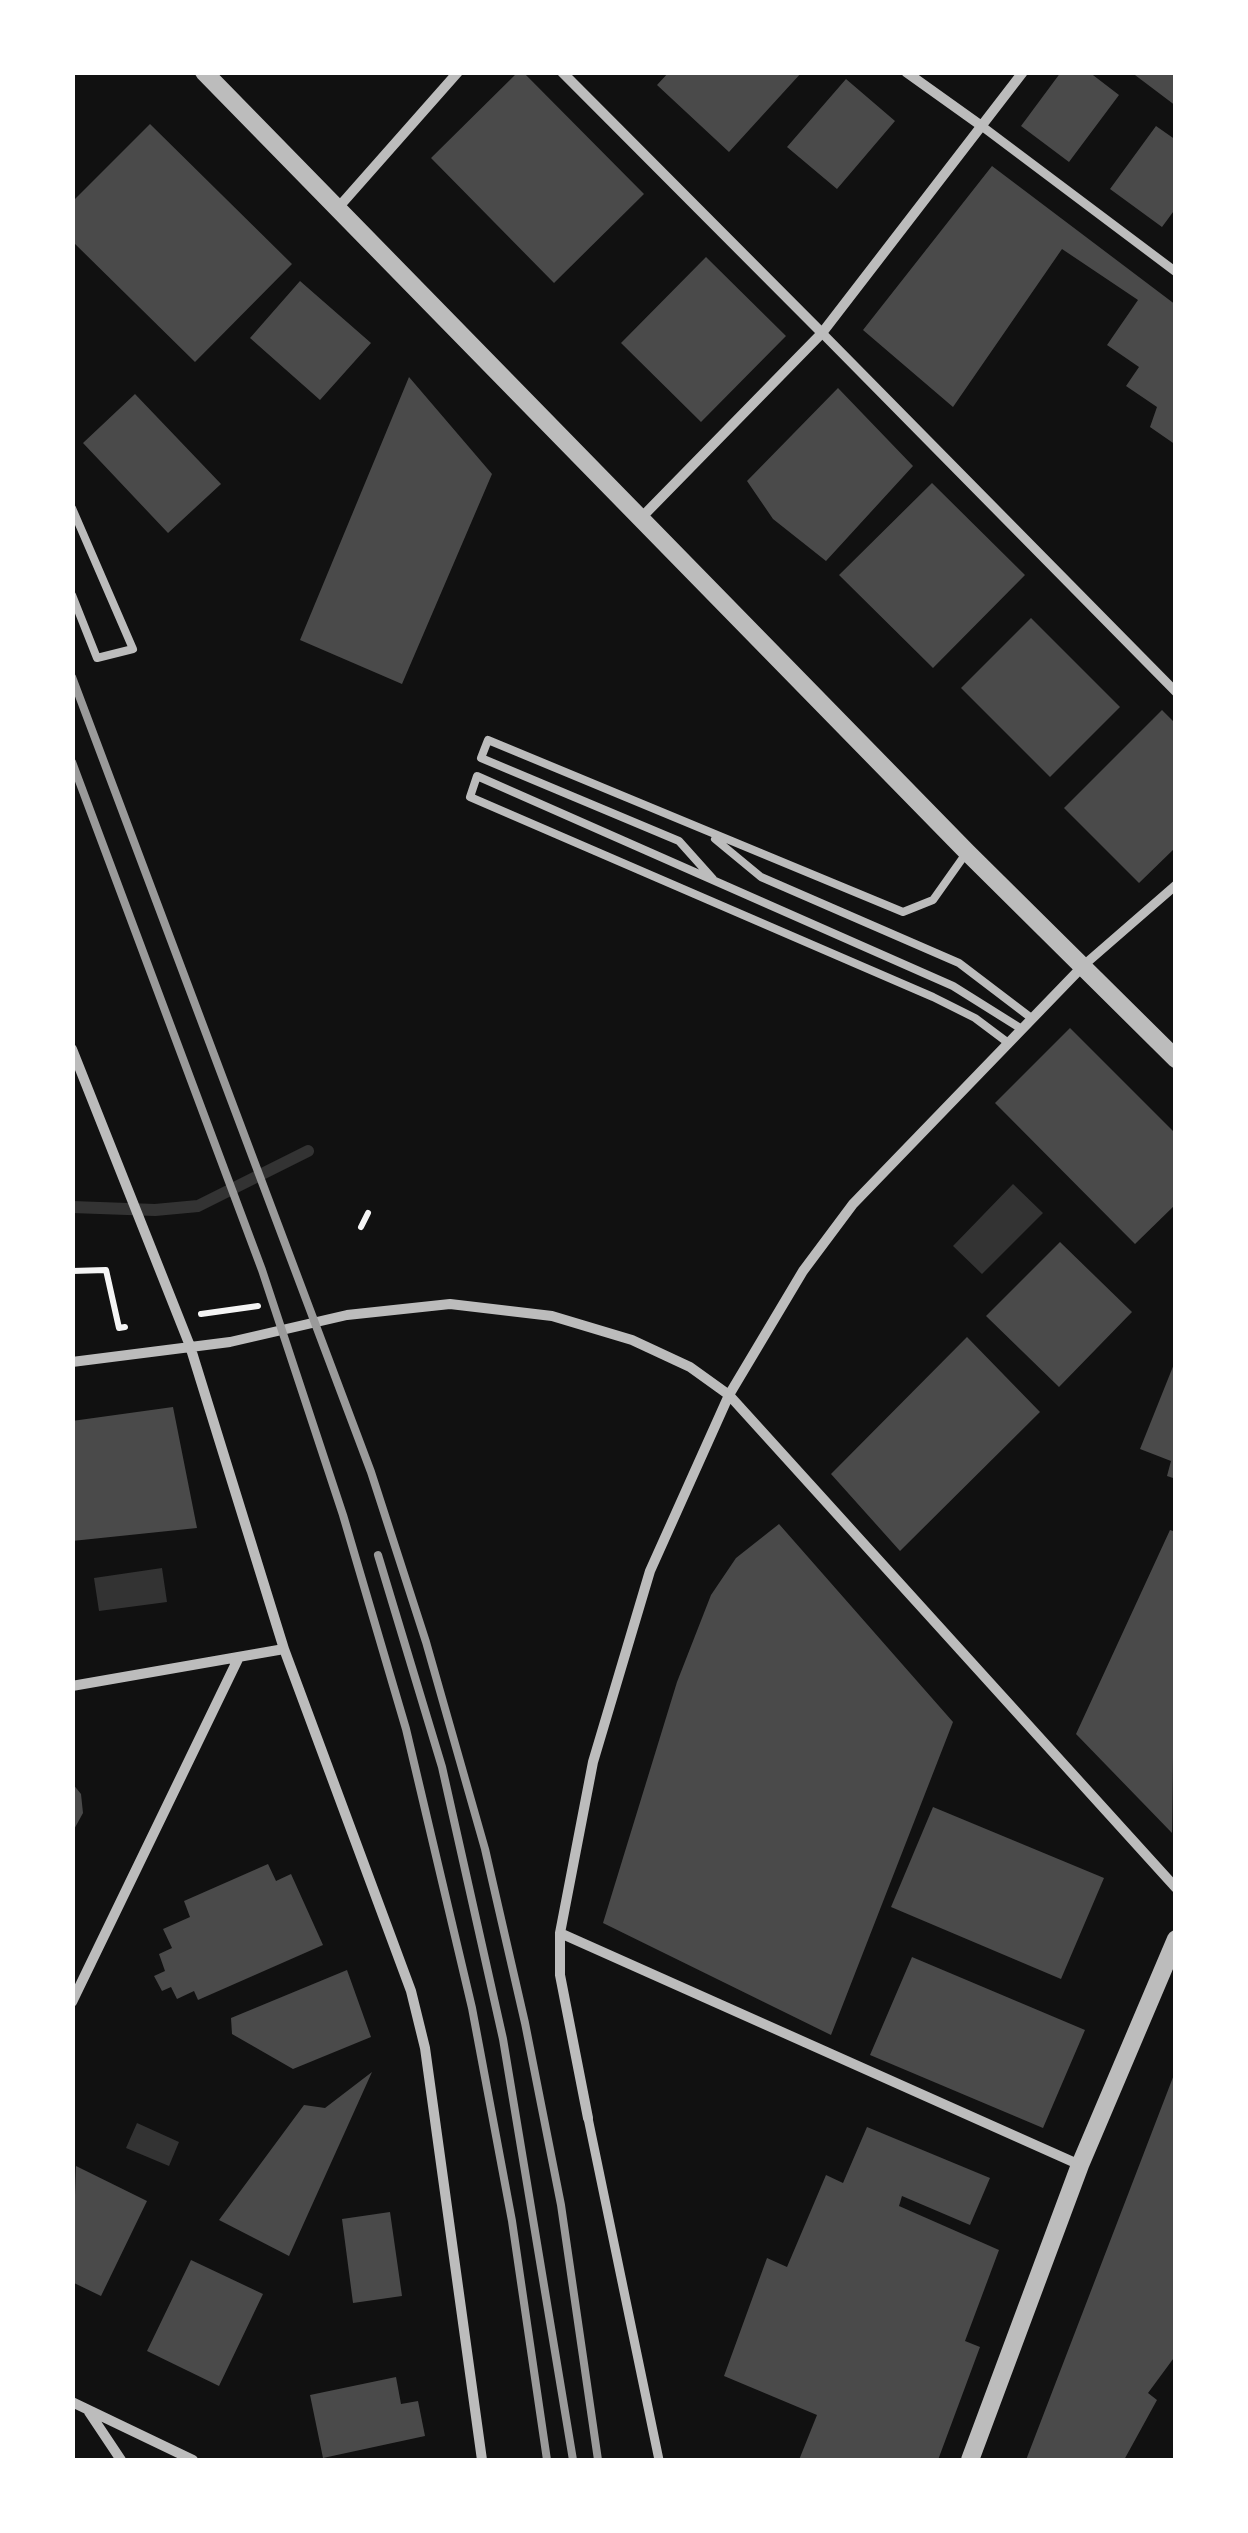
<!DOCTYPE html>
<html>
<head>
<meta charset="utf-8">
<style>
  body { margin:0 }
  #map { position:relative; width:1248px; height:2533px; overflow:hidden; background:#111; font-family:"Fira Sans",sans-serif }
  canvas { display:block }
  .frame { position:absolute; inset:0; border:75px solid #fff; pointer-events:none }
</style>
</head>
<body>
<div id="map">
<canvas width="1248" height="2533"></canvas>
<div class="frame"></div>
</div>
<script>
const ctx = document.querySelector('canvas').getContext('2d');
ctx.lineJoin = 'round';
function fillPath(path, color) { ctx.fillStyle = color; ctx.fill(path, 'evenodd'); }
const toPath = rows => new Path2D(rows.map(r => 'M' + r).join(''));
function stroke(path, color, width, dash) { ctx.strokeStyle = color; ctx.lineWidth = width; ctx.lineCap = dash ? 'butt' : 'round'; ctx.setLineDash(dash || []); ctx.stroke(path); }
fillPath(toPath([
  [1013,1184,1043,1213,982,1274,953,1246],
  [162,1568,167,1602,99,1611,94,1578],
  [137,2123,179,2142,169,2166,126,2148]
]), '#333');
stroke(toPath([
  [72,1207,155,1210,198,1206,308,1151]
]), '#333', 12);
fillPath(toPath([
  [518,72,523,72,644,194,554,283,431,158],
  [669,72,802,72,729,152,657,85],
  [1061,72,1089,72,1119,95,1069,162,1021,126],
  [1131,72,1176,72,1176,106],
  [846,79,895,121,837,189,787,147],
  [150,124,292,264,195,362,72,241,72,202],
  [1156,126,1176,140,1176,208,1162,227,1110,189],
  [992,166,1176,305,1176,445,1150,427,1157,407,1126,386,1139,367,1107,345,1138,300,1062,249,953,407,863,330],
  [706,257,786,336,701,422,621,343],
  [300,281,371,343,320,400,250,338],
  [409,377,492,474,402,684,300,640],
  [838,388,913,466,826,561,773,519,747,481],
  [135,394,221,484,168,533,83,443],
  [932,483,1025,575,933,668,839,575],
  [1031,618,1120,707,1050,777,961,688],
  [1162,710,1176,724,1176,847,1139,883,1064,808],
  [1070,1028,1176,1134,1176,1204,1135,1244,995,1103],
  [1060,1242,1132,1312,1059,1387,986,1316],
  [967,1337,1040,1412,900,1551,831,1474],
  [1176,1359,1176,1479,1167,1476,1171,1461,1140,1449],
  [173,1407,197,1528,72,1541,72,1421],
  [779,1524,953,1722,831,2035,603,1923,677,1682,711,1595,736,1558],
  [1170,1530,1176,1532,1172,1833,1076,1734],
  [72,1783,81,1794,83,1813,72,1833],
  [933,1807,1104,1878,1061,1979,891,1907],
  [268,1864,276,1881,291,1874,323,1945,198,2000,194,1991,177,1999,171,1987,162,1991,154,1976,165,1971,159,1954,172,1948,163,1929,190,1917,184,1901],
  [912,1957,1085,2030,1043,2128,870,2055],
  [347,1970,371,2037,293,2069,232,2034,231,2018],
  [372,2072,289,2256,219,2220,304,2105,325,2108],
  [1175,2072,1176,2355,1148,2393,1157,2400,1124,2460,1026,2460],
  [867,2127,990,2178,970,2225,902,2196,899,2206,999,2250,965,2341,980,2347,938,2460,799,2460,817,2415,724,2376,767,2258,787,2267,826,2175,843,2183],
  [76,2166,147,2201,101,2296,72,2282],
  [390,2212,402,2296,353,2303,342,2219],
  [191,2260,263,2294,219,2386,147,2351],
  [396,2377,401,2404,418,2401,425,2436,323,2458,310,2395]
]), '#4a4a4a');
stroke(toPath([
  [361,1227,368,1213],
  [72,1271,106,1270,119,1328,125,1327],
  [201,1314,258,1306]
]), '#f5f5f5', 6);
stroke(toPath([
  [72,508,133,649,97,658,72,595],
  [715,839,761,877,959,963,1030,1017],
  [713,879,679,841,481,758,488,740,903,912,933,900,967,852],
  [1007,1042,975,1018,933,997,470,797,477,776,953,986,1020,1028]
]), '#bcbcbc', 8);
stroke(toPath([
  [983,127,1176,272],
  [822,333,1176,692],
  [1084,965,1176,885],
  [588,2118,659,2460]
]), '#bcbcbc', 9);
stroke(toPath([
  [562,72,822,333],
  [906,72,983,127],
  [337,209,458,72],
  [641,518,822,333,1023,72],
  [72,1049,190,1346,284,1649,411,1991,425,2048,482,2460],
  [72,1362,230,1342,347,1315,450,1304,552,1316,632,1340,690,1367,729,1395,1176,1888],
  [72,1686,284,1649],
  [560,1933,1080,2165],
  [72,2002,239,1657],
  [588,2118,560,1975,560,1933,593,1762,650,1571,729,1395,803,1271,853,1204,1082,967],
  [72,2402,193,2460],
  [89,2412,121,2460]
]), '#bcbcbc', 10);
stroke(toPath([
  [204,72,967,852,1176,1059],
  [970,2460,1080,2165,1176,1939]
]), '#bcbcbc', 18);
stroke(toPath([
  [72,677,371,1472,426,1642,485,1849,525,2023,561,2205,598,2460],
  [72,762,262,1270,343,1515,406,1729,472,2008,512,2221,547,2460],
  [378,1555,442,1767,503,2039,573,2460]
]), '#9a9a9a', 8);
</script>
</body>
</html>
